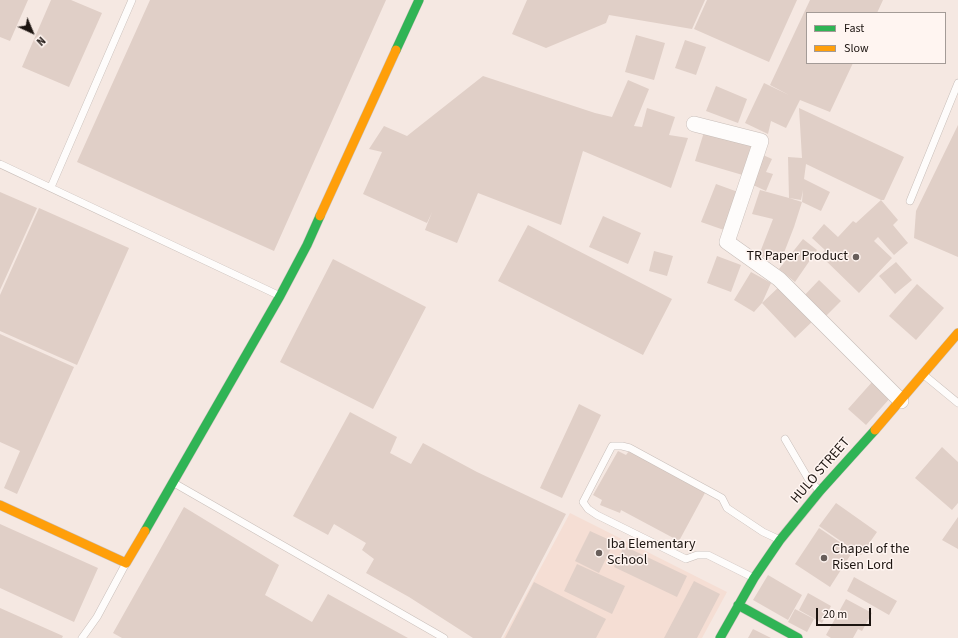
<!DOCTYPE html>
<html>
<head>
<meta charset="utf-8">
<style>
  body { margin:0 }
  #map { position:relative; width:958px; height:638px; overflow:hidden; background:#f5e8e2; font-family:"Source Sans 3",sans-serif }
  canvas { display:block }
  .legend { position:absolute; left:806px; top:12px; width:140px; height:52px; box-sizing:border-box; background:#fff5f1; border:1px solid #a49b97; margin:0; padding:5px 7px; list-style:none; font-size:12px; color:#1c1410 }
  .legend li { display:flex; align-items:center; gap:8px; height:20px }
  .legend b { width:20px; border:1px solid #a49b97 }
  .north { position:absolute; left:12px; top:12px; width:40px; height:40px; -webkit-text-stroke:3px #fff5f1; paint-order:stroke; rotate:136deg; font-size:11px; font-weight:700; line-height:16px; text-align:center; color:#1c1410 }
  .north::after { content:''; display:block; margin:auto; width:14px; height:18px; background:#1c1410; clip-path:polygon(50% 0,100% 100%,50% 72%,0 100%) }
  .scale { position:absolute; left:816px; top:608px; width:55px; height:18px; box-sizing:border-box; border:2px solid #1c1410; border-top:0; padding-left:5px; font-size:12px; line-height:14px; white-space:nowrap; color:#1c1410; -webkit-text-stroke:3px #fff5f1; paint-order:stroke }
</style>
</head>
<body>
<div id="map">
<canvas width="958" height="638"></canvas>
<ul class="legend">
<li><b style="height:5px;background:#30b455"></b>Fast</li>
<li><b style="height:5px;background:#ff9f0a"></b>Slow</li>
</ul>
<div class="north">N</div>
<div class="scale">20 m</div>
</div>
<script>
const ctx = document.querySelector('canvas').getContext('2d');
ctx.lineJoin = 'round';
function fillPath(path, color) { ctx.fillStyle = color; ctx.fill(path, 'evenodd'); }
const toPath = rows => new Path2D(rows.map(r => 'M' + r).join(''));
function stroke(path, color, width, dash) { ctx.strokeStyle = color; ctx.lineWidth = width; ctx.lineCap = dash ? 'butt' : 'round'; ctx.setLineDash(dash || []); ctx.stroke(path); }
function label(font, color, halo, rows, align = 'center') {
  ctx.font = font + ' "Source Sans 3",sans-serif'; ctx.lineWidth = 3; ctx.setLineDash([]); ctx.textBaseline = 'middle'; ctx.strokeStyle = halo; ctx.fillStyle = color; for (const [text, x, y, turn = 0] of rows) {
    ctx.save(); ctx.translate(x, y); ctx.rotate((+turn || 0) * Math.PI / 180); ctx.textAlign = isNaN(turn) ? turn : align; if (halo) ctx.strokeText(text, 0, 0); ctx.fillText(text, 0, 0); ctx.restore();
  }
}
fillPath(toPath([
  [570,513,727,592,702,638,503,638]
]), '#f5ded4');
fillPath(toPath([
  [0,0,28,0,10,41,0,37],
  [51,0,71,0,102,13,69,87,22,67],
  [150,0,386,0,274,251,77,162],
  [527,0,705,0,692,29,609,15,606,23,546,48,512,34],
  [707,0,797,0,769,62,694,29],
  [810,0,883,0,877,13,807,13,807,63,853,63,830,112,800,100,786,128,771,121,768,134,745,123,764,83,789,95,770,85],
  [636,35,665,43,654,80,625,72],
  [685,40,706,47,696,75,675,68],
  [483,76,595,113,612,117,628,80,649,89,634,126,642,127,647,108,675,117,669,135,688,138,671,188,583,151,561,225,478,193,457,243,425,230,432,212,427,223,363,194,382,152,369,149,384,126,407,136],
  [716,86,747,99,738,123,706,111],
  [799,108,904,157,884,200,881,200,806,164,804,179,830,192,821,211,802,202,803,190,801,200,789,198,802,202,794,227,780,263,759,255,773,219,752,214,760,190,789,198,788,157,802,158],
  [958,125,958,257,914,238,916,211],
  [705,129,756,144,746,176,695,161],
  [763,155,772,159,766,172,773,174,766,191,751,184],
  [716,184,738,192,724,230,701,222],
  [0,192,37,208,0,290],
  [881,200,898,220,893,225,908,243,894,255,878,237,874,241,892,258,859,293,820,255,825,250,812,238,824,224,838,237,853,221,856,223],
  [39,208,129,248,77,365,0,331,0,295],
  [603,216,641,233,628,264,589,247],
  [528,225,672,299,643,355,498,281],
  [803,239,817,250,795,282,779,269],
  [654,251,673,256,667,276,649,271],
  [717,256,741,265,731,292,707,283],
  [333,259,426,307,373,409,280,362],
  [896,262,912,280,895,294,879,276],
  [751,272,771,283,762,303,782,284,815,319,795,338,762,303,754,312,734,300],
  [819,280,841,301,823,319,801,299],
  [917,284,944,308,916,340,889,316],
  [0,334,74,367,17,494,4,488,20,451,0,442],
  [873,381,891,397,866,425,848,409],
  [579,404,601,415,562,498,540,488],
  [350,412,397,437,390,453,411,464,423,443,477,472,566,514,501,638,473,638,409,597,366,573,374,559,362,550,366,543,334,524,328,535,293,516],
  [942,447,958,462,958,503,952,510,915,478],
  [618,451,626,455,629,451,706,491,679,541,621,510,620,513,600,505,602,500,593,495],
  [836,503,877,532,861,555,819,526],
  [184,507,279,565,265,595,312,622,328,594,408,638,122,638,113,633],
  [958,517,958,549,942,540],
  [0,524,98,568,74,622,0,588],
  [819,528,853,551,830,587,795,564],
  [590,531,614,542,599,573,575,561],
  [624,546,687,576,677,597,614,567],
  [577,564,625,586,612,614,564,591],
  [768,575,802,595,788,620,753,600],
  [854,577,897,601,889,615,847,591],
  [694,581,720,594,697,638,664,638],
  [534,582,606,619,596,638,505,638],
  [808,593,831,606,822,623,799,610],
  [846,599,872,613,862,631,858,629,853,638,831,638,826,635],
  [0,608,63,636,62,638,0,638],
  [795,609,814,619,807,632,788,622],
  [753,629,771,638,748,638]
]), '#e0cfc7');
const lane = toPath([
  [0,164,278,295],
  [51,187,132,0],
  [910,201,958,83],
  [924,375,958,403],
  [785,439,809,480,818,489],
  [174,483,444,638],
  [752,577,708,555,697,555,686,559,597,515,588,509,583,502,612,446,622,446,630,448,722,498,727,508,763,532,778,539],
  [82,638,97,617,125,565]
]);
const street = toPath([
  [694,124,761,141,727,242,779,279,901,401]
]);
const fast = toPath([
  [396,50,419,0],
  [145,531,280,296,307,245,320,216],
  [738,605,798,638],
  [720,638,754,578,780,540,820,491,875,430]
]);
const slow = toPath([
  [320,216,396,50],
  [875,430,958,333],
  [0,505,126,563,145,531]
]);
stroke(lane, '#c8beb9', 8);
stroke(street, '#c8beb9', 16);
stroke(fast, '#c8beb9', 10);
stroke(slow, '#c8beb9', 10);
stroke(lane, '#fefcfb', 7);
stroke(street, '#fefcfb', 15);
stroke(fast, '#30b455', 9);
stroke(slow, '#ff9f0a', 9);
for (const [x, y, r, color] of [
  [856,257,4,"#685e5a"],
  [599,553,4,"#685e5a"],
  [824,558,4,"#685e5a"]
]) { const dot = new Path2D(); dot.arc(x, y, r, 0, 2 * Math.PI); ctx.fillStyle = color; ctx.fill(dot); stroke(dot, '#fff5f1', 1.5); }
label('14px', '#1c1410', '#fff5f1', [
  ["TR Paper Product",848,257,"right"],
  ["Iba Elementary",607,545],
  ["School",607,561],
  ["Chapel of the",832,550],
  ["Risen Lord",832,566]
], 'left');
label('14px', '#1c1410', '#fff5f1', [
  ["HULO STREET",821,471,-49]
]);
</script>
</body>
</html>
